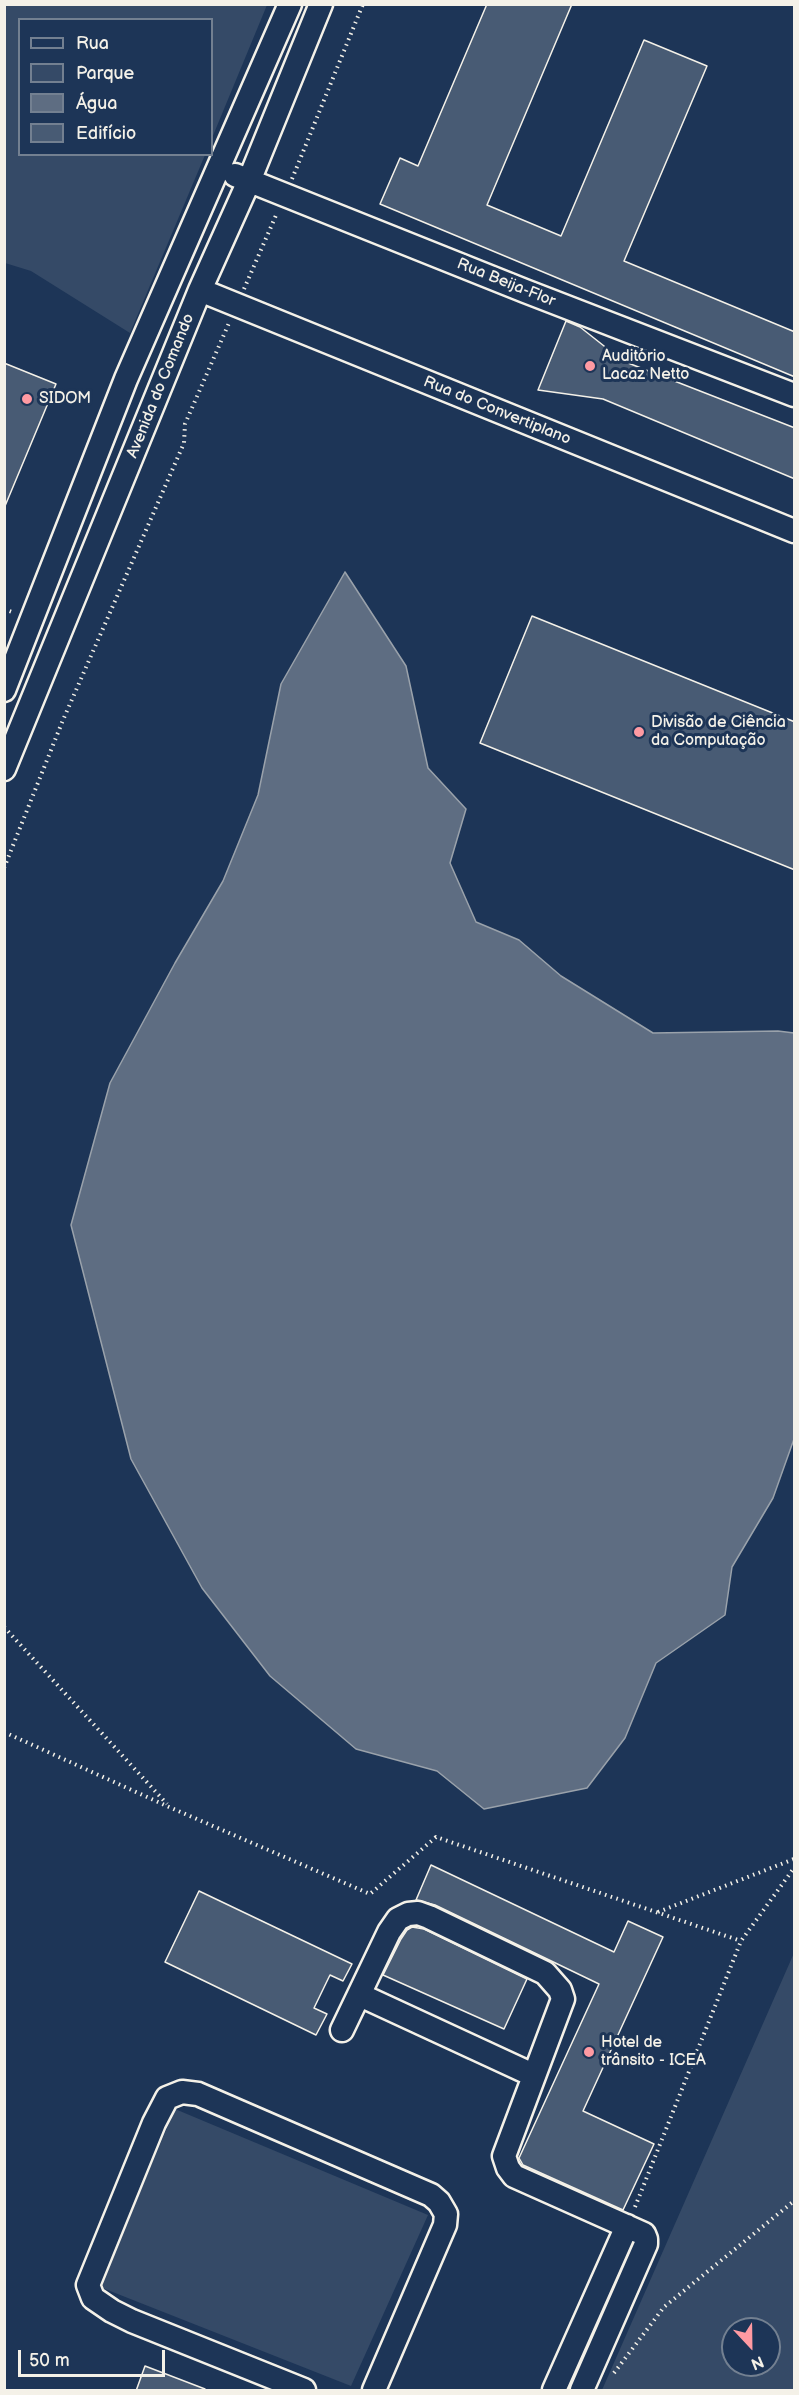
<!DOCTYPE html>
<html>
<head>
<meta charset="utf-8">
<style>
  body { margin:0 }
  #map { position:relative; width:799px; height:2395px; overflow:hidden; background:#1d3557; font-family:"Balsamiq Sans",sans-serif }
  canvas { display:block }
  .frame { position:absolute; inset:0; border:6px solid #f4f1e8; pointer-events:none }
  .legend { position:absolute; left:18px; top:18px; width:195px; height:138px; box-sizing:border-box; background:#1d3557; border:2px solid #738091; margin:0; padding:8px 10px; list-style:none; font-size:18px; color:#f4f1e8 }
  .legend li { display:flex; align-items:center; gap:12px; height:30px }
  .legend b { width:30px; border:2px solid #738091 }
  .north { position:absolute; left:721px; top:2317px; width:60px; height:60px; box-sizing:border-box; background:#1d3557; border:2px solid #738091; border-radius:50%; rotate:158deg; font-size:16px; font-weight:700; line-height:24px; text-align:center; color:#f4f1e8 }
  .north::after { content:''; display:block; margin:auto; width:21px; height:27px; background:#ff9aa2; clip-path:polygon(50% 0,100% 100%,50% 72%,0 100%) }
  .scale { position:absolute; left:18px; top:2350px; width:147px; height:27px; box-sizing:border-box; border:3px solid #f4f1e8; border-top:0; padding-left:8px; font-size:18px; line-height:21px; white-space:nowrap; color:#f4f1e8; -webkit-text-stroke:4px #1d3557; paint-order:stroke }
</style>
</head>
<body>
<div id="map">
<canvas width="799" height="2395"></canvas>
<div class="frame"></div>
<ul class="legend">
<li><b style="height:8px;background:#1d3557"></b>Rua</li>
<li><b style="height:16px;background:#354a67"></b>Parque</li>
<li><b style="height:16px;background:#5e6d82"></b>Água</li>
<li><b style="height:16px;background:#485b74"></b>Edifício</li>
</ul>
<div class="north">N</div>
<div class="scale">50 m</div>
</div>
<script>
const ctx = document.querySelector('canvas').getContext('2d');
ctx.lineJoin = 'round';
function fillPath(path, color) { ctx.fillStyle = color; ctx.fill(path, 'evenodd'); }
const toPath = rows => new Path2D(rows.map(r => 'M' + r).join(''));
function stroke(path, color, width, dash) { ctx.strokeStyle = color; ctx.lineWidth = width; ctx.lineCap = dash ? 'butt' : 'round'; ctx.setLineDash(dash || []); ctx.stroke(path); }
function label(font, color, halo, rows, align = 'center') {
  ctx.font = font + ' "Balsamiq Sans",sans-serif'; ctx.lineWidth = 6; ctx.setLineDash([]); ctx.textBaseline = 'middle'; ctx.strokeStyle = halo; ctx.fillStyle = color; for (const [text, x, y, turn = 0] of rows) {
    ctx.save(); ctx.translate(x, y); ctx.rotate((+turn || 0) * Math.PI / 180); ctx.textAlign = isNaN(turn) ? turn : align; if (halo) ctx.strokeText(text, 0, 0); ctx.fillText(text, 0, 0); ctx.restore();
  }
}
fillPath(toPath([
  [4,5,267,5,212,138,212,20,20,20,20,154,205,155,130,333,31,271,5,263],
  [794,1953,794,2390,602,2390],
  [733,2329,769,2329,769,2365,733,2365],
  [175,2109,428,2215,351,2386,100,2287]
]), '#354a67');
const water = toPath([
  [345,572,406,666,428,768,466,809,450,863,476,922,519,940,561,976,653,1033,778,1031,794,1033,794,1439,773,1498,732,1567,725,1615,656,1663,625,1738,587,1788,484,1809,437,1771,356,1749,270,1676,202,1588,131,1459,71,1225,110,1083,175,963,223,881,258,795,281,684,345,572]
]);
fillPath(water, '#5e6d82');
stroke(water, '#9aa2ab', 1.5);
const building = toPath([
  [487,4,572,4,487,205,561,236,644,40,707,66,624,261,795,332,795,377,380,204,400,158,418,166,487,4],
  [566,321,580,327,623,361,795,428,795,479,603,399,538,390,566,321],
  [4,363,56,384,5,506,4,506,4,363],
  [532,616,795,722,795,870,480,743,532,616],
  [431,1865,614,1952,628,1921,663,1937,583,2111,654,2144,623,2210,523,2165,519,2158,599,1984,435,1905,416,1900,431,1865],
  [199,1891,352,1964,343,1981,330,1975,314,2008,327,2014,316,2035,165,1962,199,1891],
  [412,1927,424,1929,527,1979,504,2029,383,1975,401,1939,407,1930,412,1927],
  [145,2366,205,2389,204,2391,136,2391,145,2366]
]);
fillPath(building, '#485b74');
stroke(building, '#f4f1e8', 1.5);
const minor = toPath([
  [235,175,525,291,794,395],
  [200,290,794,531],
  [4,690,126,379,290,4],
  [4,769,200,290,249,181,321,4],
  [360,1995,533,2075],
  [342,2030,389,1932,398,1919,408,1914,418,1913,429,1917,545,1973,560,1990,563,1999,504,2156,508,2168,514,2176,644,2234,646,2239,646,2244,582,2390],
  [304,2390,132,2321,112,2311,93,2298,88,2285,154,2123,167,2098,182,2092,198,2094,431,2195,439,2202,446,2214,445,2225,374,2390],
  [554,2390,627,2226]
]);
stroke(minor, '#f4f1e8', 27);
stroke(toPath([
  [292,179,363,4],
  [244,289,277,213],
  [4,609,15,613],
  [4,868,63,720,184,443,185,424,229,323],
  [4,1627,167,1804],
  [4,1732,169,1807,370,1894,436,1837,741,1941],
  [658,1912,794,1859],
  [635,2207,741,1941,794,1868],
  [614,2373,664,2307,794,2201]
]), '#f4f1e8', 4, [1.5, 4.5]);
stroke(minor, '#1d3557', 22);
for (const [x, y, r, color] of [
  [590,366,6,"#ff9aa2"],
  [27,399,6,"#ff9aa2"],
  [639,732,6,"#ff9aa2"],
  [589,2052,6,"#ff9aa2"]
]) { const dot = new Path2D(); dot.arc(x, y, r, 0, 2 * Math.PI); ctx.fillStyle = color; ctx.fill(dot); stroke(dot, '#1d3557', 2); }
label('16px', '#f4f1e8', '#1d3557', [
  ["Rua Beija-Flor",506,283,22],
  ["Avenida do Comando",161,386,-68],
  ["Rua do Convertiplano",497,411,22]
]);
label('16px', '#f4f1e8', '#1d3557', [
  ["Auditório",602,357],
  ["Lacaz Netto",602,375],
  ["SIDOM",39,399],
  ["Divisão de Ciência",651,723],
  ["da Computação",651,741],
  ["Hotel de",601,2043],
  ["trânsito - ICEA",601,2061]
], 'left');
</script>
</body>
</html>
